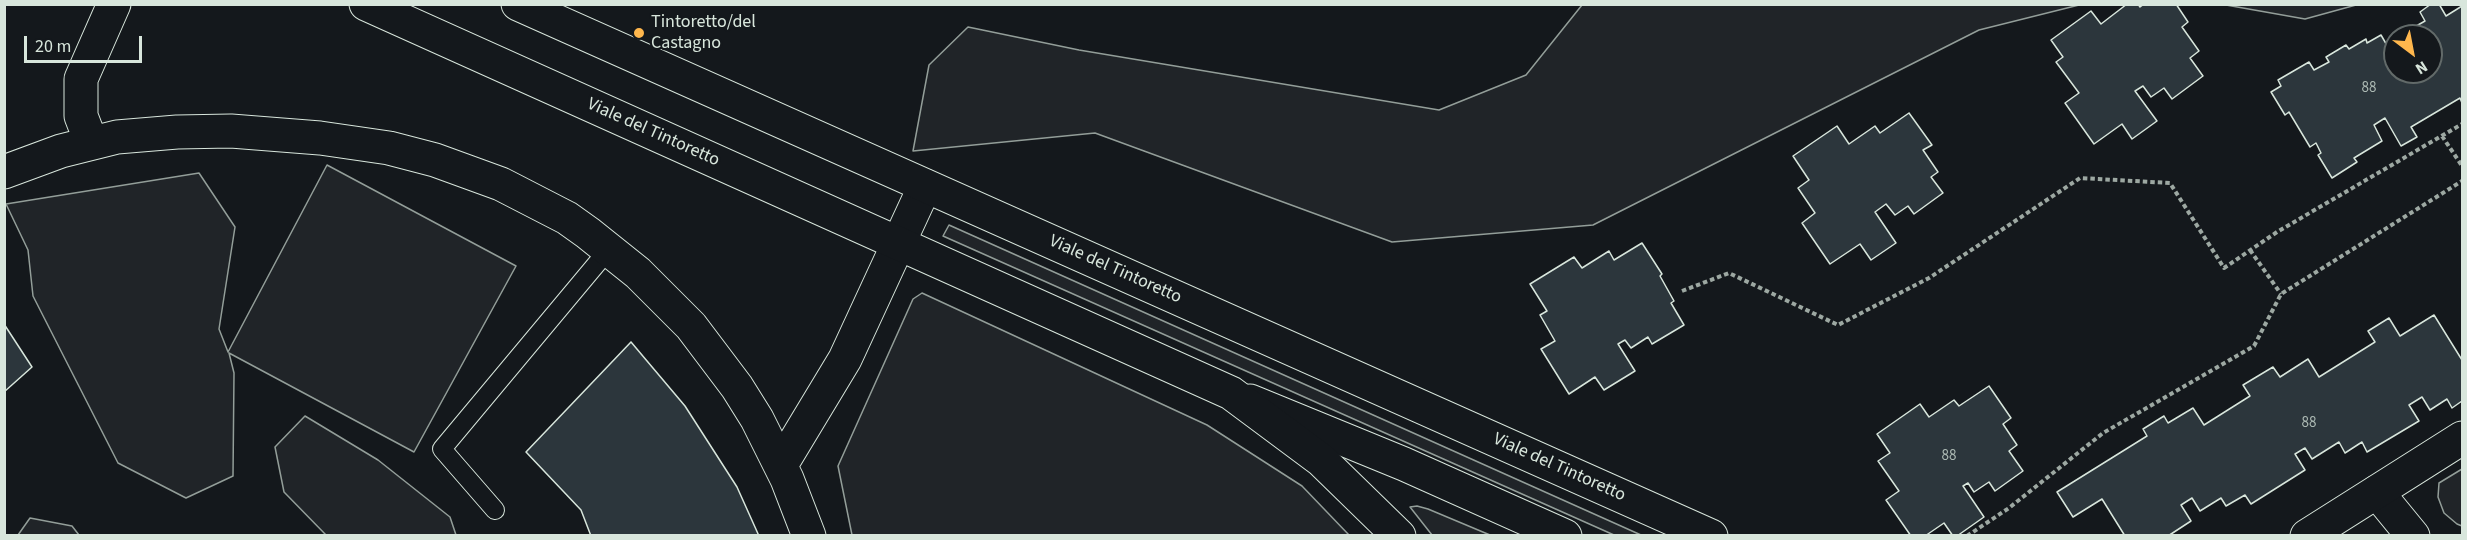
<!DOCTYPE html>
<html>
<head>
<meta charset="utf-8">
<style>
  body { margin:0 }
  #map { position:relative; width:2467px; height:540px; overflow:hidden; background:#14181c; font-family:"Source Sans 3",sans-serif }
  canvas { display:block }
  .frame { position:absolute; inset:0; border:6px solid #d8e6dc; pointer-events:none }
  .north { position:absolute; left:2383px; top:24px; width:60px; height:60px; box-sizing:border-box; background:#14181c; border:2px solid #626a69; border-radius:50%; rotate:148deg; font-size:16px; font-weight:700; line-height:24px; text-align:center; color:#d8e6dc }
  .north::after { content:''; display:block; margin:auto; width:21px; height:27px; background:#ffb74d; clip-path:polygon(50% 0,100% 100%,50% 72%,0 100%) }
  .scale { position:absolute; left:24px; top:36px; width:118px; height:27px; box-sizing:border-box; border:3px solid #d8e6dc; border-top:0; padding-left:8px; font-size:18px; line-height:21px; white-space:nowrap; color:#d8e6dc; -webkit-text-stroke:4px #14181c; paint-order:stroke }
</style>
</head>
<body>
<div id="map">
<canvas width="2467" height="540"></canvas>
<div class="frame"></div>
<div class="north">N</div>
<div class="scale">20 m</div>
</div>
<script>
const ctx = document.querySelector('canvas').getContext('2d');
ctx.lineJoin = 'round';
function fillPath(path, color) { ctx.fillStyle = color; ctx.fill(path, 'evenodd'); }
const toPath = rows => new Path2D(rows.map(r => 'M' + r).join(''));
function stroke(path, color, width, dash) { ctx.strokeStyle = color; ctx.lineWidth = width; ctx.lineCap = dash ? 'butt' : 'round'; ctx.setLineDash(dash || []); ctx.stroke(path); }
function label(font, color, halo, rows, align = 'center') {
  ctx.font = font + ' "Source Sans 3",sans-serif'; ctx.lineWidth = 4.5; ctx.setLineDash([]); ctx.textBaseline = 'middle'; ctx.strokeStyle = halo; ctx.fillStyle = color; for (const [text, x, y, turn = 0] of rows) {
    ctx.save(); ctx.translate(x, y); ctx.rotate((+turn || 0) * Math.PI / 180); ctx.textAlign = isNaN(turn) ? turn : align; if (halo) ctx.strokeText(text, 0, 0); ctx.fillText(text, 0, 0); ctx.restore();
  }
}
const green = toPath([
  [1582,5,2079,5,1979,30,1593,225,1392,242,1095,133,913,151,929,65,968,27,1079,50,1439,110,1526,75,1582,5],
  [2226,5,2356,5,2305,19,2226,5],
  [327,165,516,266,414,452,229,353,234,373,233,476,186,498,118,463,33,296,28,250,6,204,199,173,235,227,219,329,228,352,327,165],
  [949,225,1641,535,1614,535,943,236,949,225],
  [922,293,1207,425,1302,486,1349,535,852,535,838,466,913,299,922,293],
  [305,416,378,460,450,517,456,535,326,535,284,492,275,447,305,416],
  [2462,469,2462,526,2457,524,2444,513,2438,497,2439,483,2462,469],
  [1417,506,1428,509,1490,535,1432,535,1410,507,1417,506],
  [30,518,72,526,79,535,18,535,30,518]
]);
fillPath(green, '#202428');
stroke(green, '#939e99', 1.5);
const building = toPath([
  [2127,4,2138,4,2140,7,2144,4,2176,4,2188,22,2182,27,2199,51,2190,58,2203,76,2172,99,2164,88,2151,97,2143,86,2135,91,2157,121,2132,139,2122,124,2094,144,2065,103,2079,93,2056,62,2063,57,2051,40,2091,11,2101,24,2127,4],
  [2431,4,2439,4,2446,16,2462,6,2462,103,2460,98,2411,127,2417,137,2401,146,2385,118,2374,125,2382,141,2354,158,2357,162,2332,178,2318,155,2321,153,2316,143,2310,147,2289,112,2285,115,2271,92,2281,86,2278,80,2309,62,2314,70,2329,62,2326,57,2346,45,2349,49,2366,39,2367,43,2381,35,2392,54,2395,52,2395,72,2431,72,2431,36,2406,36,2404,33,2425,21,2420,12,2431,4],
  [1909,113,1932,145,1923,150,1938,172,1931,177,1943,193,1914,214,1908,206,1895,215,1886,204,1875,212,1896,243,1871,260,1860,244,1830,264,1802,223,1815,213,1798,188,1809,180,1793,156,1837,126,1849,144,1875,126,1880,133,1909,113],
  [1642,243,1662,274,1660,276,1674,301,1671,303,1684,325,1652,344,1648,337,1631,348,1625,340,1618,344,1635,371,1604,390,1595,377,1569,394,1541,349,1555,341,1540,315,1547,311,1530,284,1574,257,1582,268,1609,251,1614,260,1642,243],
  [2434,315,2462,360,2462,401,2452,408,2447,399,2430,410,2422,397,2409,405,2419,421,2367,452,2362,442,2345,453,2339,442,2312,459,2305,448,2295,454,2305,470,2251,504,2245,495,2226,506,2221,498,2200,511,2192,498,2181,505,2191,521,2168,536,2125,536,2102,499,2073,517,2057,492,2147,436,2143,429,2164,416,2168,423,2193,408,2204,425,2250,396,2243,385,2273,367,2280,377,2308,359,2319,377,2375,342,2368,331,2389,318,2400,336,2434,315],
  [4,324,32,367,4,392,4,324],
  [631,342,685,406,737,487,759,536,591,536,581,510,526,452,631,342],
  [1989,386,2011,418,2003,424,2017,445,2009,451,2023,471,1995,491,1989,482,1974,492,1968,483,1963,486,1984,517,1957,536,1953,536,1944,523,1925,536,1911,536,1886,500,1899,491,1878,461,1890,453,1877,434,1920,404,1929,417,1954,400,1959,406,1989,386]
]);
fillPath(building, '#2c363c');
stroke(building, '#d8e6dc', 1.5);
const service = toPath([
  [495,510,442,449,609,249]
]);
const minor = toPath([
  [91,142,81,116,81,79,114,4],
  [4,172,61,151,117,137,177,132,231,131,320,138,389,148,435,160,501,184,567,218,588,233,638,273,691,326,737,387,757,419,787,479,809,536],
  [1250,401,1404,464,1565,536],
  [781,465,845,359,925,186],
  [2377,492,2413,536]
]);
const secondary = toPath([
  [366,4,1231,393,1321,460,1399,536],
  [518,4,1711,536],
  [2307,536,2462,438]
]);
stroke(service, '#d8e6dc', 20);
stroke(minor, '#d8e6dc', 35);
stroke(secondary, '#d8e6dc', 35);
stroke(toPath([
  [2442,136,2462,166],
  [2250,250,2281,294],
  [1682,291,1729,273,1838,325,1929,278,2080,178,2170,183,2224,268,2277,232,2462,124],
  [1967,536,2009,508,2103,433,2254,346,2281,294,2462,181]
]), '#9da8a2', 4, [4.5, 3]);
stroke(service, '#14181c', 18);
stroke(minor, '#14181c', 33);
stroke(secondary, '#14181c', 33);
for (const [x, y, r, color] of [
  [639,33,6,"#ffb74d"]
]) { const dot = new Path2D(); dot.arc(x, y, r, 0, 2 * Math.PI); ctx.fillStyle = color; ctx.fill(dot); stroke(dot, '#14181c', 2); }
label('15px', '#adbab4', null, [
  ["88",2369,89],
  ["88",2309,424],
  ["88",1949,457]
]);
label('18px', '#d8e6dc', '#14181c', [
  ["Tintoretto/del",651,23],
  ["Castagno",651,44]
], 'left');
label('18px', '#d8e6dc', '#14181c', [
  ["Viale del Tintoretto",653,133,24],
  ["Viale del Tintoretto",1115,270,24],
  ["Viale del Tintoretto",1559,468,24]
]);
</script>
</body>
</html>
